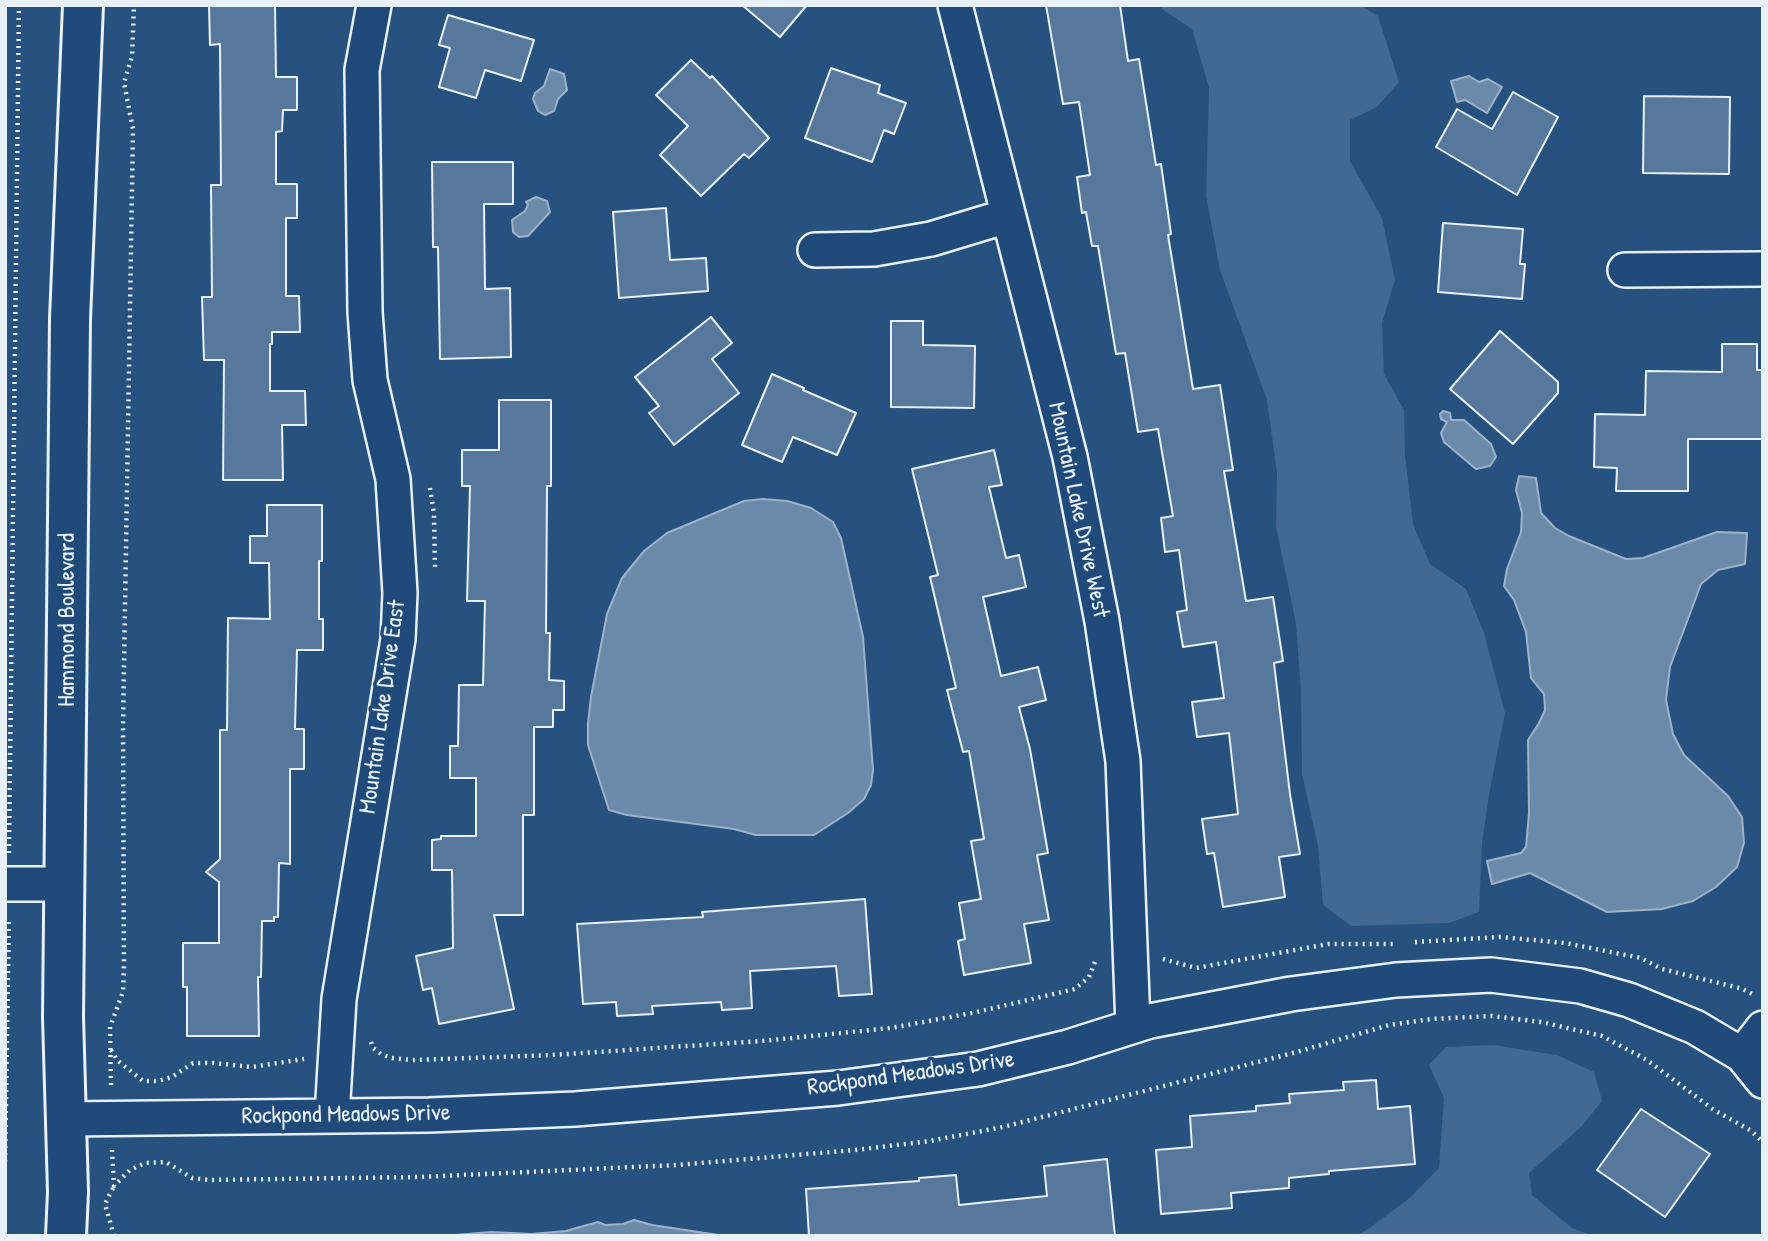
<!DOCTYPE html>
<html>
<head>
<meta charset="utf-8">
<style>
  body { margin:0 }
  #map { position:relative; width:1768px; height:1241px; overflow:hidden; background:#27517f; font-family:"Patrick Hand",sans-serif }
  canvas { display:block }
  .frame { position:absolute; inset:0; border:7px solid #e8f1f8; pointer-events:none }
</style>
</head>
<body>
<div id="map">
<canvas width="1768" height="1241"></canvas>
<div class="frame"></div>
</div>
<script>
const ctx = document.querySelector('canvas').getContext('2d');
ctx.lineJoin = 'round';
function fillPath(path, color) { ctx.fillStyle = color; ctx.fill(path, 'evenodd'); }
const toPath = rows => new Path2D(rows.map(r => 'M' + r).join(''));
function stroke(path, color, width, dash) { ctx.strokeStyle = color; ctx.lineWidth = width; ctx.lineCap = dash ? 'butt' : 'round'; ctx.setLineDash(dash || []); ctx.stroke(path); }
function label(font, color, halo, rows, align = 'center') {
  ctx.font = font + ' "Patrick Hand",sans-serif'; ctx.lineWidth = 7; ctx.setLineDash([]); ctx.textBaseline = 'middle'; ctx.strokeStyle = halo; ctx.fillStyle = color; for (const [text, x, y, turn = 0] of rows) {
    ctx.save(); ctx.translate(x, y); ctx.rotate((+turn || 0) * Math.PI / 180); ctx.textAlign = isNaN(turn) ? turn : align; if (halo) ctx.strokeText(text, 0, 0); ctx.fillText(text, 0, 0); ctx.restore();
  }
}
fillPath(toPath([
  [1161,5,1360,5,1378,16,1399,82,1377,107,1350,120,1350,161,1382,218,1395,280,1382,323,1384,374,1404,410,1405,455,1413,524,1430,564,1466,589,1484,633,1505,713,1489,795,1482,843,1479,912,1449,923,1351,926,1323,905,1318,846,1302,774,1301,692,1296,624,1276,526,1277,473,1267,400,1220,270,1206,196,1209,88,1192,29,1162,9],
  [1493,1045,1557,1055,1594,1072,1602,1101,1581,1127,1529,1173,1532,1195,1572,1228,1593,1236,1355,1236,1368,1229,1411,1197,1439,1168,1444,1098,1429,1065,1446,1047]
]), '#436891');
const water = toPath([
  [550,69,564,74,567,90,558,99,554,111,545,115,538,111,533,99,535,93,544,86,550,69],
  [1469,76,1479,82,1488,79,1502,87,1487,113,1465,100,1457,102,1451,81,1469,76],
  [536,197,547,201,550,212,528,236,519,237,513,232,512,220,525,211,528,205,526,202,536,197],
  [1443,411,1450,413,1451,420,1464,420,1491,444,1496,457,1490,466,1476,469,1444,442,1441,433,1447,422,1441,419,1440,414,1443,411],
  [1519,476,1536,478,1541,513,1555,528,1569,536,1626,559,1643,558,1717,532,1747,533,1745,564,1718,570,1701,584,1670,667,1666,700,1673,734,1684,755,1728,796,1742,817,1744,843,1737,867,1716,887,1693,901,1662,909,1607,912,1530,873,1492,884,1487,861,1521,853,1526,847,1529,813,1528,740,1539,723,1545,710,1544,694,1531,678,1526,632,1514,600,1504,586,1507,569,1521,532,1522,513,1516,490,1519,476],
  [763,499,787,501,811,508,833,522,841,538,863,637,873,770,871,785,864,799,848,813,814,835,756,835,734,829,627,815,609,810,588,745,588,723,591,697,607,614,622,578,644,551,667,533,744,501,763,499],
  [634,1220,652,1225,725,1236,444,1236,491,1232,532,1234,566,1231,598,1222,605,1225,623,1224,634,1220]
]);
fillPath(water, '#6b8aaa');
stroke(water, '#9db3c9', 2);
const building = toPath([
  [209,5,275,5,276,77,297,77,297,110,283,110,282,131,276,132,276,184,297,184,297,218,286,218,286,296,299,296,300,332,272,332,272,344,270,344,270,391,305,391,306,425,282,425,283,480,223,480,224,360,204,360,202,297,212,297,211,185,221,185,220,44,210,45,209,5],
  [742,5,807,5,780,37,742,5],
  [1046,5,1120,5,1128,61,1139,59,1156,165,1161,164,1171,234,1168,235,1193,389,1220,385,1233,470,1224,471,1246,601,1273,597,1283,661,1274,663,1290,794,1300,854,1279,857,1285,897,1223,907,1214,853,1207,854,1202,819,1238,814,1229,733,1197,737,1192,702,1224,698,1216,642,1183,647,1177,612,1187,610,1179,550,1165,552,1161,518,1173,516,1158,429,1138,432,1125,353,1116,354,1098,246,1092,246,1086,212,1082,213,1077,177,1090,175,1079,102,1063,104,1046,5],
  [448,15,534,40,521,81,485,70,476,98,439,87,450,48,439,45,448,15],
  [691,60,710,78,712,76,769,138,749,158,744,154,701,196,660,155,688,126,656,95,691,60],
  [831,68,880,85,878,93,906,103,894,134,884,130,872,162,805,138,831,68],
  [1513,92,1558,117,1517,195,1436,147,1457,109,1492,129,1513,92],
  [1644,96,1730,97,1729,174,1643,173,1644,96],
  [432,162,513,162,513,204,484,204,485,289,510,288,511,357,440,359,438,247,433,247,432,162],
  [666,208,670,260,706,258,708,291,619,298,613,212,666,208],
  [1443,223,1523,229,1520,264,1525,264,1522,299,1438,292,1443,223],
  [711,317,732,343,712,359,739,393,674,445,649,413,659,406,635,377,711,317],
  [891,321,923,321,923,345,975,346,974,408,891,407,891,321],
  [1500,331,1558,382,1558,393,1513,444,1450,389,1500,331],
  [1722,344,1757,344,1757,370,1763,370,1763,439,1688,439,1688,491,1616,491,1617,468,1594,467,1595,414,1645,415,1646,371,1722,372,1722,344],
  [772,374,804,388,803,390,856,413,837,455,793,437,782,462,742,445,772,374],
  [499,400,551,400,551,486,547,486,546,633,550,633,549,680,564,681,564,710,553,710,553,727,534,727,534,815,523,815,523,915,494,915,514,1009,439,1024,432,988,423,990,416,956,453,948,452,870,432,870,432,840,441,839,441,836,476,836,476,778,450,778,450,746,458,746,459,685,483,685,485,601,467,601,470,486,462,486,462,450,499,450,499,400],
  [994,450,1002,485,989,487,1006,558,1019,555,1026,587,983,597,1001,676,1038,667,1046,700,1019,707,1030,749,1048,853,1037,855,1049,920,1024,924,1031,963,964,975,958,941,965,939,959,903,981,899,971,841,984,839,969,751,963,752,947,690,956,688,930,577,938,575,912,469,994,450],
  [267,505,322,505,322,561,319,561,319,619,323,619,323,650,297,650,295,729,304,729,304,769,290,769,290,864,279,863,278,917,274,917,274,921,262,921,261,977,258,977,259,1036,187,1036,187,987,183,987,183,943,219,943,219,882,206,872,220,859,220,730,227,730,228,618,270,619,269,563,250,563,250,536,267,536,267,505],
  [865,899,872,994,839,996,836,966,750,971,752,1008,722,1010,721,1002,652,1006,653,1014,617,1016,616,1002,583,1004,577,924,703,917,702,912,865,899],
  [1376,1080,1378,1109,1410,1106,1415,1164,1329,1171,1329,1174,1289,1178,1289,1188,1231,1193,1232,1208,1161,1214,1156,1150,1192,1147,1190,1116,1256,1111,1256,1106,1290,1103,1289,1094,1344,1090,1343,1082,1376,1080],
  [1641,1109,1710,1154,1665,1217,1597,1170,1641,1109],
  [1107,1159,1115,1236,809,1236,806,1189,919,1181,919,1178,956,1175,959,1205,987,1202,1047,1196,1044,1166,1107,1159]
]);
fillPath(building, '#57789d');
stroke(building, '#e8f1f8', 2);
const minor = toPath([
  [955,5,1070,457,1102,621,1123,761,1133,1026],
  [815,250,874,249,931,239,1007,216],
  [1625,270,1763,269],
  [5,884,66,884],
  [1742,1055,1763,1028],
  [332,1116,339,999,398,639,400,593,393,479,370,380,365,312,362,70,374,5],
  [65,1119,429,1115,575,1109,838,1088,978,1069,1068,1047,1150,1021,1291,994,1396,980,1491,975,1580,986,1629,1000,1695,1027,1742,1055,1763,1081]
]);
const tertiary = toPath([
  [66,1236,68,1192,63,1017,70,319,83,5]
]);
stroke(minor, '#e8f1f8', 38);
stroke(tertiary, '#e8f1f8', 44);
stroke(toPath([
  [430,488,434,514,435,569],
  [9,853,19,5],
  [1415,942,1500,937,1565,943,1641,958,1662,969,1743,989,1754,995],
  [1163,959,1196,968,1328,944,1396,944],
  [371,1042,373,1048,381,1054,392,1058,412,1060,552,1055,762,1041,891,1028,977,1012,1075,989,1089,977,1096,959],
  [111,1050,118,1061,143,1081,158,1081,172,1077,193,1063,213,1063,252,1067,304,1059],
  [111,1085,110,1027,123,992,124,966,123,726,133,129,124,83,132,56,134,5],
  [112,1150,114,1186,130,1170,145,1163,166,1162,192,1178,209,1180,420,1177,677,1165,855,1150,930,1141,1003,1127,1297,1052,1389,1025,1432,1019,1492,1016,1541,1022,1602,1036,1647,1060,1714,1110,1750,1130,1763,1142],
  [5,1162,9,918],
  [114,1236,105,1204,114,1186]
]), '#e8f1f8', 4.5, [2, 5]);
stroke(minor, '#1f4a7a', 33);
stroke(tertiary, '#1f4a7a', 38);
label('24px', '#e8f1f8', '#1f4a7a', [
  ["Mountain Lake Drive West",1078,510,78],
  ["Hammond Boulevard",68,620,-90],
  ["Mountain Lake Drive East",383,707,-82],
  ["Rockpond Meadows Drive",911,1074,-8],
  ["Rockpond Meadows Drive",346,1115,-1]
]);
</script>
</body>
</html>
